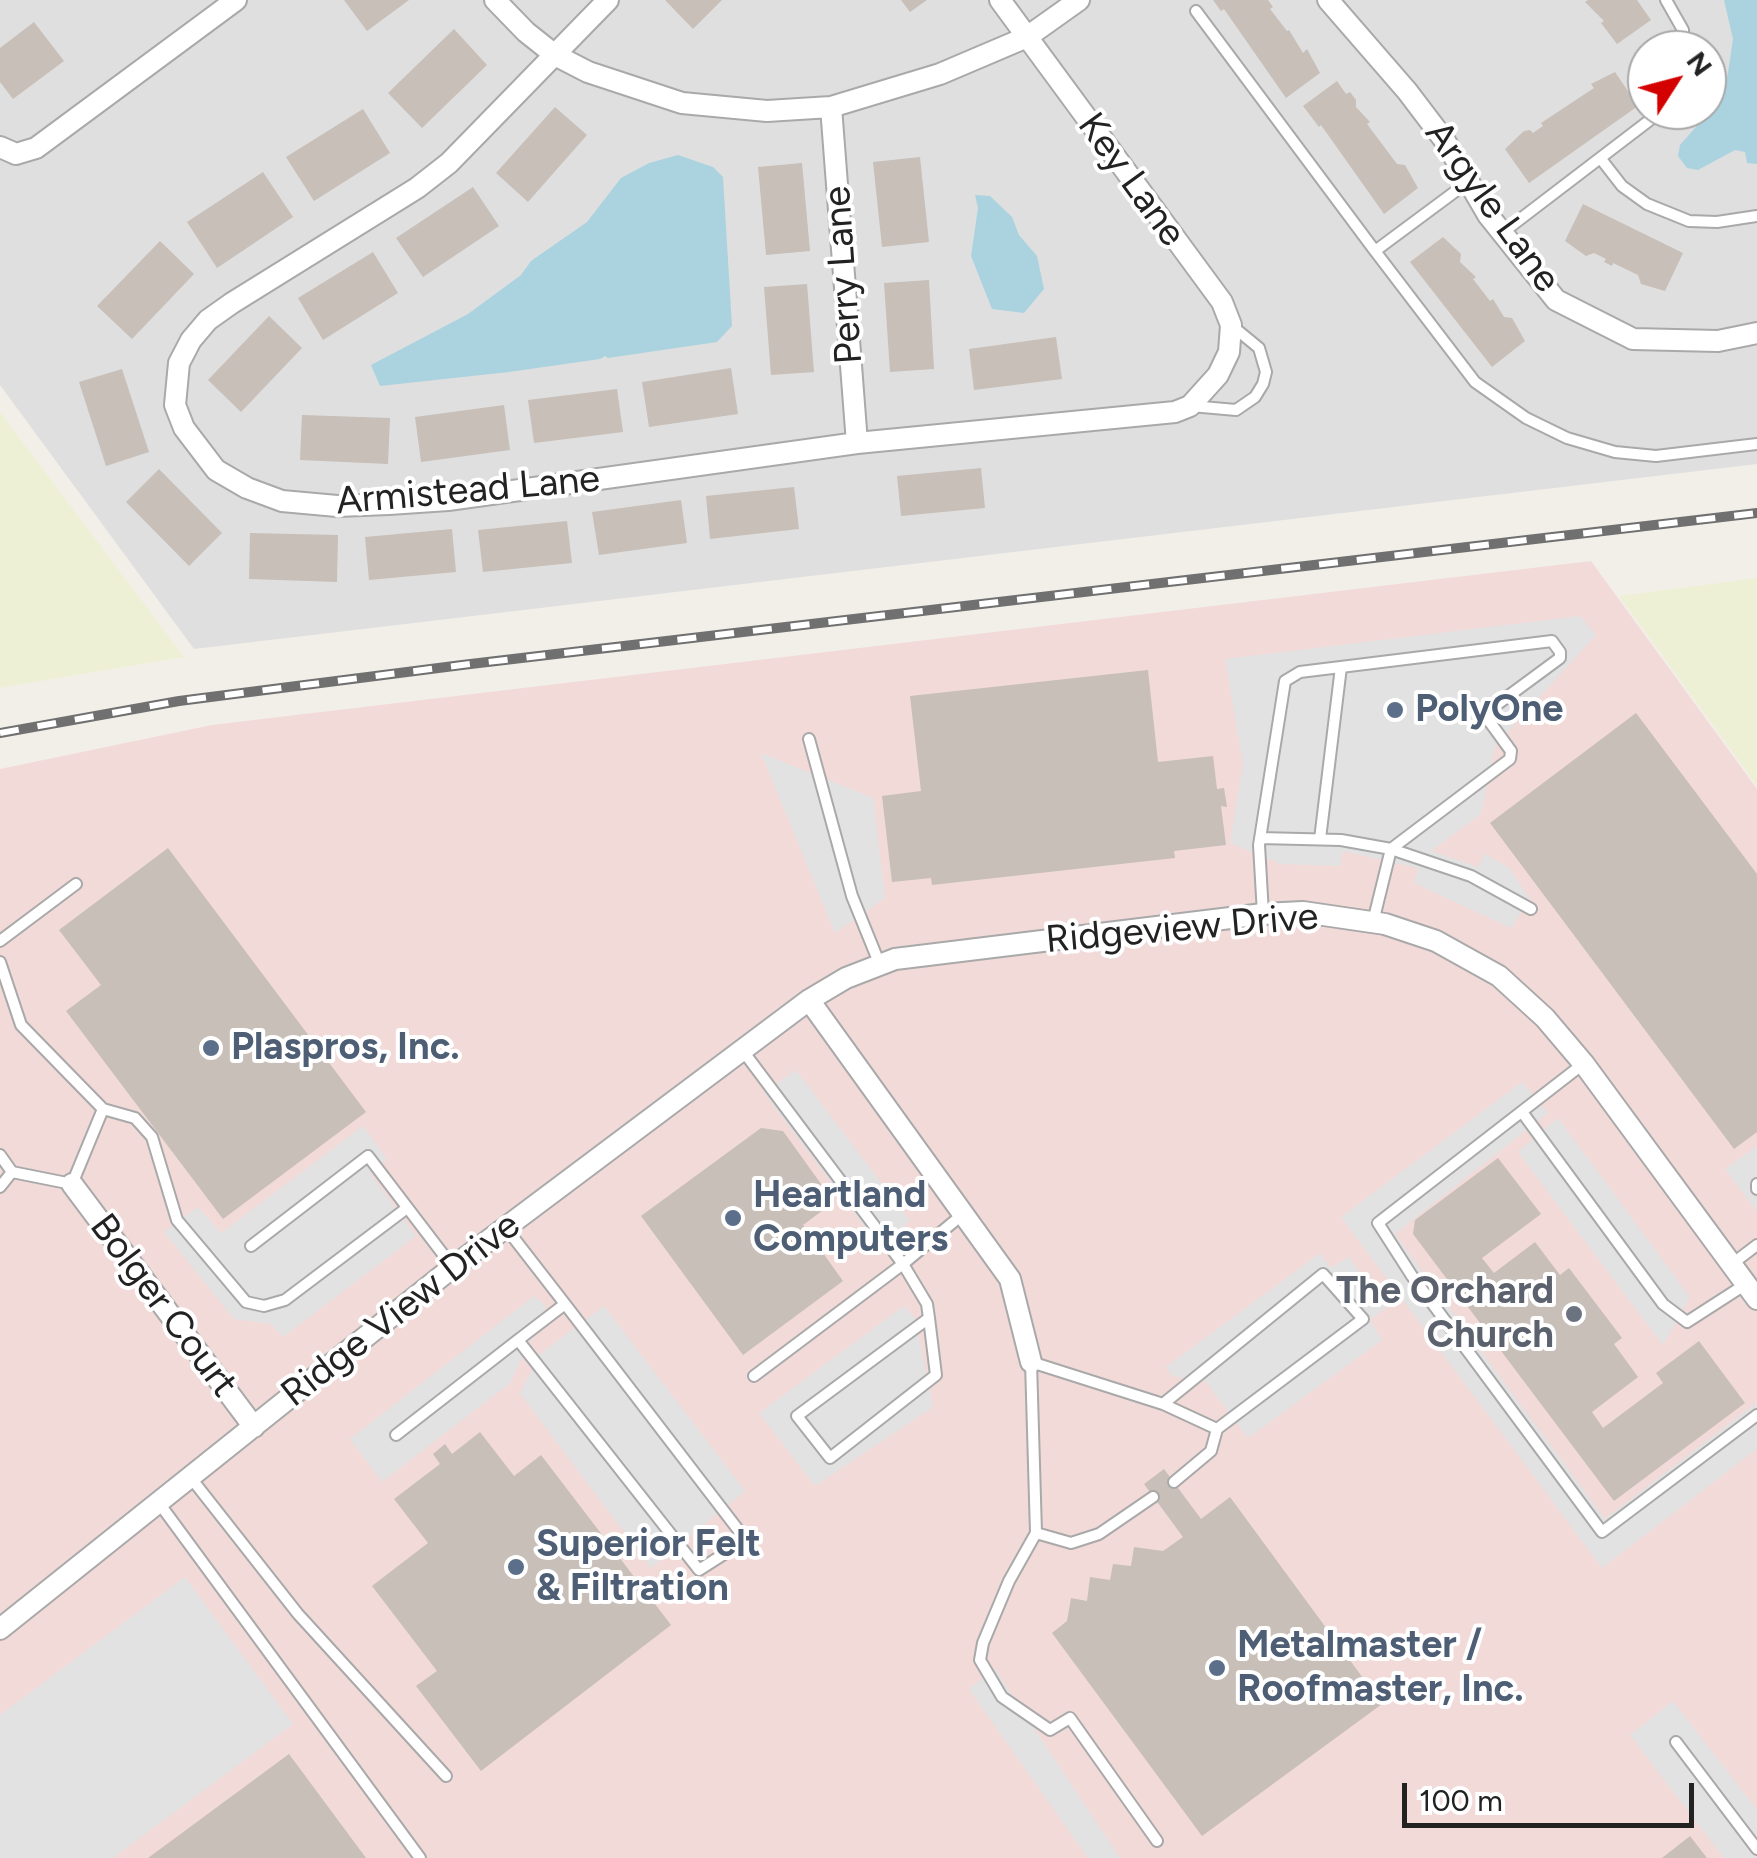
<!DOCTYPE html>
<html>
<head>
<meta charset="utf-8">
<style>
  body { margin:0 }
  #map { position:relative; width:1757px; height:1858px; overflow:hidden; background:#f2efe9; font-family:Figtree,sans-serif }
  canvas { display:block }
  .north { position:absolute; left:1627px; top:30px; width:100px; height:100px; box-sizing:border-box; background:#fff; border:2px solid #a7a7a7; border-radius:50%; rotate:54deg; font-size:28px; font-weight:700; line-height:40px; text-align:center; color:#222 }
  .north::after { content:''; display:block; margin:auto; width:35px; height:45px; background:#d40000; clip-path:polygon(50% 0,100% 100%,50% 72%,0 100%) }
  .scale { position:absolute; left:1402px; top:1783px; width:292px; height:45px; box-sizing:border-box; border:5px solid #222; border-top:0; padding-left:12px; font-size:30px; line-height:35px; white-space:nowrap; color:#222; -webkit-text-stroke:8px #fff; paint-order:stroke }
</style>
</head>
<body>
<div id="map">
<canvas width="1757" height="1858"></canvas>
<div class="north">N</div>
<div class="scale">100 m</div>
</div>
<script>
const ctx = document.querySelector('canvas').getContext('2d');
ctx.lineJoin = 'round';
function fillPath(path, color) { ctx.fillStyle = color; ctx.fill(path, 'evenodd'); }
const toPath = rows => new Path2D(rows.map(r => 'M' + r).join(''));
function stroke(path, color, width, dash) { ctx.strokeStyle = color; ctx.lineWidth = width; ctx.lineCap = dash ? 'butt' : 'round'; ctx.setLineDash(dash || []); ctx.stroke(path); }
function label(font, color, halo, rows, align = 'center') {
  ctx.font = font + ' Figtree,sans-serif'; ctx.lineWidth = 8; ctx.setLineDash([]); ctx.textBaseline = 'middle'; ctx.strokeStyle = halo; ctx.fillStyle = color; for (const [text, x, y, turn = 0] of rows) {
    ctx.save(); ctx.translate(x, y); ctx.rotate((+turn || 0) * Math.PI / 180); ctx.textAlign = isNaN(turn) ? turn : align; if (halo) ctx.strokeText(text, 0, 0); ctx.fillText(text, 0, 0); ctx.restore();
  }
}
fillPath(toPath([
  [0,0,1757,0,1757,464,194,649,0,385],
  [1647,50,1707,50,1707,110,1647,110]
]), '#e0dfdf');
fillPath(toPath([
  [1591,561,1757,789,1757,1858,0,1858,0,769,212,725]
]), '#f2dad9');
fillPath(toPath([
  [0,412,184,657,0,688],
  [1757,578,1757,786,1619,596]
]), '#eef0d5');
fillPath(toPath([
  [1580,616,1596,635,1495,746,1481,814,1431,851,1478,867,1485,854,1509,868,1530,899,1511,928,1414,883,1418,868,1343,851,1340,866,1281,864,1230,843,1243,764,1225,659],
  [761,753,873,798,885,898,835,933],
  [796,1070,910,1221,879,1246,764,1093],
  [1522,1082,1548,1113,1395,1234,1605,1519,1757,1402,1757,1449,1602,1568,1341,1217],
  [1558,1118,1690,1297,1663,1345,1518,1152],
  [363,1126,387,1159,370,1173,416,1236,283,1337,271,1324,234,1319,164,1232,198,1207,221,1233],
  [1757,1146,1757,1212,1725,1169],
  [1320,1253,1331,1268,1349,1257,1386,1308,1370,1320,1382,1340,1248,1438,1206,1382,1172,1376,1166,1367],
  [534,1296,546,1306,510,1383,382,1482,350,1439],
  [604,1306,745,1491,651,1568,520,1393,540,1354],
  [904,1306,915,1318,933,1407,815,1486,759,1413],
  [185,1577,293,1724,113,1858,0,1858,0,1715],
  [995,1669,1120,1858,1088,1858,969,1689],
  [1673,1701,1757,1810,1757,1858,1724,1858,1630,1735]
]), '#e2e2e2');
fillPath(toPath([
  [1724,0,1757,0,1757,164,1747,163,1745,152,1735,150,1698,170,1687,168,1678,156,1680,145,1711,110,1727,79,1733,39],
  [678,155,713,167,723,177,732,326,717,342,608,358,605,356,600,359,509,372,380,386,371,365,468,314,521,275,531,261,587,222,621,178,649,163],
  [975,195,990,196,1012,217,1019,235,1037,256,1044,289,1024,313,992,309,971,256,978,208]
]), '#aad3df');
fillPath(toPath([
  [344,0,409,0,367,31],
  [665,0,722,0,693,29],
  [901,0,927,0,910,12],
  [1213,0,1268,0,1273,7,1270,9,1287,31,1289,30,1303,53,1307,49,1320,73,1286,98,1224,9,1221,11],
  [1588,0,1637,0,1651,20,1617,44,1601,23,1604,21,1585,2],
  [34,22,64,61,13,99,0,82,0,48],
  [454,29,487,65,422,128,388,93],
  [1615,72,1638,106,1529,183,1505,149,1524,131,1530,130,1533,133,1543,126,1541,123,1594,88,1591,84],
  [1337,81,1346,94,1350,92,1356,100,1356,107,1370,122,1367,124,1397,164,1405,165,1418,188,1384,214,1321,125,1319,127,1303,106],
  [555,107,587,135,528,202,496,173],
  [363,109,390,153,314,201,286,157],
  [920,157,929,242,882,247,873,162],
  [802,163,810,251,766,255,758,167],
  [263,172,293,217,217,268,187,222],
  [473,187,499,226,423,277,396,238],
  [1583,204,1683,253,1665,291,1641,284,1638,275,1613,263,1612,266,1604,262,1606,259,1594,253,1586,256,1565,241],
  [1443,237,1461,254,1460,262,1476,277,1473,279,1490,301,1493,299,1504,317,1512,318,1525,341,1492,367,1410,262],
  [160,241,194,274,132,339,97,306],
  [373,252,398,293,323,340,298,298],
  [929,280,934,369,890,372,884,283],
  [807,284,814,372,771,375,764,287],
  [269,316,302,348,241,412,208,380],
  [1056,337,1062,379,974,390,969,349],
  [731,368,738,414,649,427,642,382],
  [122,369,149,452,106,466,79,382],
  [617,389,623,432,534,443,528,400],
  [504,405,510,450,421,462,415,417],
  [302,415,390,418,388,464,300,460],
  [981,468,985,508,901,516,897,476],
  [159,469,222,533,189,566,126,502],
  [794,487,799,529,710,539,706,496],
  [681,500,687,543,599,555,592,512],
  [567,521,572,563,483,572,478,530],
  [452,529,456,572,369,580,365,537],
  [250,533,338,535,337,582,249,579],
  [1148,670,1158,762,1213,756,1217,789,1224,788,1227,807,1221,806,1226,845,1174,851,1175,858,932,885,931,878,892,882,882,796,921,791,910,696],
  [1636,713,1757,874,1757,1132,1734,1149,1490,823],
  [168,848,366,1112,223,1219,66,1011,101,985,59,930],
  [761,1128,783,1131,834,1202,803,1225,843,1281,743,1355,641,1216],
  [1498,1158,1541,1214,1482,1258,1494,1273,1535,1242,1560,1275,1569,1268,1622,1338,1614,1344,1638,1377,1592,1412,1603,1428,1663,1383,1656,1373,1699,1341,1745,1403,1614,1501,1413,1234,1415,1220],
  [480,1432,514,1476,541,1455,671,1625,481,1771,416,1686,437,1671,372,1586,428,1543,394,1499,440,1464,433,1454,445,1444,452,1454],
  [1164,1469,1201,1519,1230,1497,1382,1704,1202,1836,1052,1633,1067,1621,1071,1598,1087,1601,1090,1577,1110,1580,1113,1564,1131,1566,1134,1547,1163,1551,1183,1537,1144,1484],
  [289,1754,366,1858,148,1858],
  [1690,1836,1707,1858,1662,1858]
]), '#c7bfb8');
const service = toPath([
  [1666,0,1683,30,1684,50],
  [1196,11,1375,251,1468,182],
  [1601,159,1622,186,1647,204,1689,221,1717,222,1757,216],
  [1502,233,1663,110],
  [1375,251,1475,382,1526,418,1567,438,1615,452,1656,456,1757,444],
  [1191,406,1236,410,1255,397,1263,384,1266,372,1259,348,1231,325],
  [809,739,852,896,880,965],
  [1260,838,1341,840,1391,849,1471,876,1531,909],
  [1320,839,1341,667],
  [1263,914,1259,845,1285,681,1300,672,1552,641,1560,652,1560,658,1484,714,1511,751,1510,759,1391,849,1373,922],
  [0,941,76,884],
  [0,962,21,1025,103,1109,135,1118,152,1137,177,1220,246,1302,264,1306,285,1300,407,1208],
  [743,1051,903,1264,963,1214],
  [1583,1064,1378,1223,1412,1276,1602,1532,1757,1415],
  [1522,1112,1663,1304,1687,1322,1746,1284],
  [0,1155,12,1172,72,1184,103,1109],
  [1757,1184,1757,1189],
  [0,1187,12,1172],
  [506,1228,565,1304,746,1540,699,1570,518,1340,565,1304],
  [251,1246,368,1156,452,1266],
  [1732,1264,1757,1245],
  [754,1376,903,1264,927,1304,929,1318,936,1375,830,1458,797,1416,929,1318],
  [396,1435,518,1340],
  [191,1478,298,1614,446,1776],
  [1174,1482,1211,1451,1217,1429],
  [1153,1497,1099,1534,1071,1543,1036,1533,1031,1362,1163,1404,1323,1274,1363,1319,1217,1429,1163,1404],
  [159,1503,420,1858],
  [1036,1533,1009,1581,983,1643,980,1660,1002,1697,1050,1730,1070,1718,1157,1841],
  [1676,1742,1757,1849]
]);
const minor = toPath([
  [495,0,526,32,555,55,588,72,682,103,767,111,831,107,940,74,1027,37,1079,0],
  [608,0,449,163,417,188,232,303,208,320,191,340,179,363,175,405,184,428,216,470,247,488,282,501,337,506,389,504,448,500,857,443,1175,412,1190,406,1218,375,1229,352,1231,325,1222,302,1000,0],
  [1328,0,1407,91,1445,141,1488,215,1556,300,1633,339,1718,341,1757,333],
  [831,107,857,443],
  [0,147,16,154,36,148,236,0],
  [809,1000,1010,1279,1031,1362],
  [72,1184,254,1427],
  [0,1629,453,1267,809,1000,846,978,895,959,1263,914,1303,912,1385,924,1436,941,1499,976,1545,1018,1584,1064,1757,1299]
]);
stroke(service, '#a9a9a9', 14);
stroke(minor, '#a9a9a9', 24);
stroke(service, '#fff', 10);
stroke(minor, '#fff', 20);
const rail = toPath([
  [0,733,179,701,462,665,1757,513]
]);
stroke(rail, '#707070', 10);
stroke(rail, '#fff', 6, [19]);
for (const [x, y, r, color] of [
  [1395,710,10,"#5c6f8a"],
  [211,1048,10,"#5c6f8a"],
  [733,1218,10,"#5c6f8a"],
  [1574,1314,10,"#6b7280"],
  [516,1567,10,"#5c6f8a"],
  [1217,1668,10,"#5c6f8a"]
]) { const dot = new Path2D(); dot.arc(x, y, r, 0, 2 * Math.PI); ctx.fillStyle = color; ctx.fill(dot); stroke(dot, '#fff', 4); }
label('38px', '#222', '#fff', [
  ["Key Lane",1131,180,54],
  ["Argyle Lane",1492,207,54],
  ["Perry Lane",844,275,-94],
  ["Armistead Lane",468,491,-5],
  ["Ridgeview Drive",1182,929,-5],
  ["Bolger Court",163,1306,53],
  ["Ridge View Drive",401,1310,-38]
]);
label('bold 38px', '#4e5e75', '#fff', [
  ["PolyOne",1415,710],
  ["Plaspros, Inc.",231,1048],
  ["Heartland",753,1196],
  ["Computers",753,1240],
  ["Superior Felt",536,1545],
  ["& Filtration",536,1589],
  ["Metalmaster /",1237,1646],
  ["Roofmaster, Inc.",1237,1690]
], 'left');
label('bold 38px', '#5b616d', '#fff', [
  ["The Orchard",1554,1292],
  ["Church",1554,1336]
], 'right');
</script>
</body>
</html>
